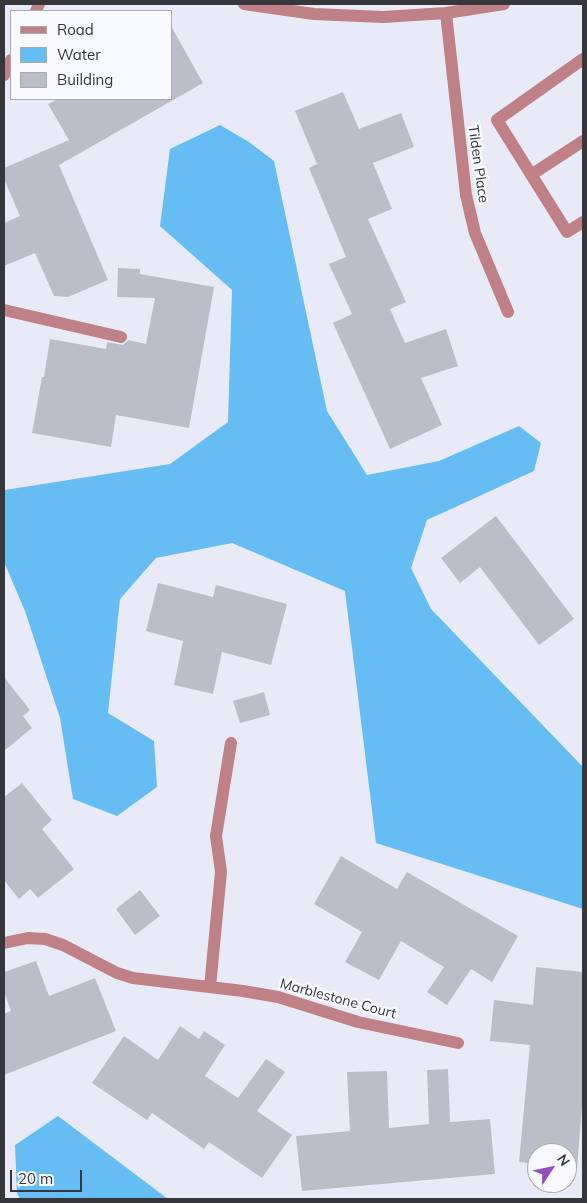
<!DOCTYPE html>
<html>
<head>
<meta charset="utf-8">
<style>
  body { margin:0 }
  #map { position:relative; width:587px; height:1203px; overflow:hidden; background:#e8ebf7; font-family:Mulish,sans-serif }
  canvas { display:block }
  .frame { position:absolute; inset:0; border:5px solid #36373c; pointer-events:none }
  .legend { position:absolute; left:10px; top:10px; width:162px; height:90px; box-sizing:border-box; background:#f7f9fd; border:1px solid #aaabb0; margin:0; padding:6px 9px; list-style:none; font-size:15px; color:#36373c }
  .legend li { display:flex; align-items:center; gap:10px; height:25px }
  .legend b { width:25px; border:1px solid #aaabb0 }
  .north { position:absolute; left:527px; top:1143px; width:50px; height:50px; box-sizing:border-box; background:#f7f9fd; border:1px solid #aaabb0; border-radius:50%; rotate:56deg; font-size:14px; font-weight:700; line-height:20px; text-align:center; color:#36373c }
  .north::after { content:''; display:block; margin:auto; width:18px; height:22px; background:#964dbf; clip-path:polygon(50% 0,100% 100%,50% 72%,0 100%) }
  .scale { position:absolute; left:10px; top:1170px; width:72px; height:22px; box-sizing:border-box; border:2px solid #36373c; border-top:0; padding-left:6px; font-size:15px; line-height:18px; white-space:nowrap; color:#36373c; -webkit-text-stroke:4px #f7f9fd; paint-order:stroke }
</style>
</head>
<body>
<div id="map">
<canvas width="587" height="1203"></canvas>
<div class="frame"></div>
<ul class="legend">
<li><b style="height:6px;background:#bf8086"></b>Road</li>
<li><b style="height:14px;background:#65bdf3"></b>Water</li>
<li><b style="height:14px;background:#bbbec9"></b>Building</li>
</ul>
<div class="north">N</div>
<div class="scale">20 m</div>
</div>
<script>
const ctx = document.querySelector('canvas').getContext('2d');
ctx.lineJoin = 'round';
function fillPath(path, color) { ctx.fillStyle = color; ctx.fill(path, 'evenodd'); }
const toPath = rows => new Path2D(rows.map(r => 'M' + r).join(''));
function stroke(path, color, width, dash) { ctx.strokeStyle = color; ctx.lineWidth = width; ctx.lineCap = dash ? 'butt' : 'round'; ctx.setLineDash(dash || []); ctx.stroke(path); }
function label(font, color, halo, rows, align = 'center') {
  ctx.font = font + ' Mulish,sans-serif'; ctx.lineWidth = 5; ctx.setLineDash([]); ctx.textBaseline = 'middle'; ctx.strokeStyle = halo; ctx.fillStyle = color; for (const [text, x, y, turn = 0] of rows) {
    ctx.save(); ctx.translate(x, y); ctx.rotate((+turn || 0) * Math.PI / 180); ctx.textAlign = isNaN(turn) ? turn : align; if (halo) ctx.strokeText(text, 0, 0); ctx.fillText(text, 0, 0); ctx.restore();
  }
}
fillPath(toPath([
  [220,125,249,142,274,161,327,411,367,475,439,461,519,426,541,443,534,471,427,520,411,568,431,609,583,767,583,909,376,843,345,591,232,543,156,558,120,599,108,713,154,741,157,787,117,816,73,799,60,718,25,611,4,562,4,491,5,490,170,464,228,422,232,290,160,226,170,149],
  [58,1116,168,1199,20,1199,17,1193,15,1145]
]), '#65bdf3');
fillPath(toPath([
  [171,26,203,83,59,165,108,280,68,297,54,296,35,253,4,266,4,223,20,216,4,179,4,168,69,140,48,104,58,99,171,99],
  [343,92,359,129,401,113,414,147,373,163,392,209,368,219,406,302,390,309,405,343,446,329,458,366,421,378,442,425,390,449,333,323,352,314,329,264,346,257,309,168,317,164,295,111],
  [118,268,140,269,140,274,214,287,189,428,116,415,111,447,32,433,42,377,44,377,50,339,106,349,107,342,123,345,128,340,146,344,155,298,117,297],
  [496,516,574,619,539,645,480,567,460,583,441,558],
  [158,583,213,597,216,585,287,604,271,665,222,652,213,694,174,685,183,641,146,631],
  [4,677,30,710,23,716,32,728,4,751],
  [264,692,270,715,240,723,233,701],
  [22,783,52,820,42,829,74,869,38,898,30,889,19,899,4,880,4,797],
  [341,856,397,889,407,872,518,936,492,982,471,969,447,1005,427,992,444,967,401,941,379,980,345,962,362,932,314,904],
  [140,890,160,916,135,935,116,909],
  [36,961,49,996,95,978,116,1031,4,1075,4,1014,11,1011,4,991,4,972],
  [536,967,583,972,583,1094,577,1168,567,1167,567,1153,537,1153,537,1164,519,1162,530,1045,490,1041,494,1000,533,1005],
  [180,1026,199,1039,204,1031,225,1045,205,1076,238,1098,266,1059,285,1072,257,1111,292,1135,262,1178,209,1142,204,1149,152,1113,147,1120,92,1083,124,1036,158,1060],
  [448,1069,450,1122,490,1119,495,1174,302,1191,296,1136,350,1131,347,1072,387,1071,389,1128,429,1124,427,1070]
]), '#bbbec9');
stroke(toPath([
  [244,4,314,14,383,17,446,13,504,4],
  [36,11,39,4],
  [446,13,466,195,475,233,508,312],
  [583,59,497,120,567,232,583,222],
  [4,75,11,60],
  [531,175,583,141],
  [4,310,121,337],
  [4,943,28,938,45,939,63,945,117,973,133,978,243,991,278,997,358,1022,458,1043],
  [210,987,221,872,216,836,231,743]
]), '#bf8086', 12);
label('14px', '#36373c', '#f7f9fd', [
  ["Tilden Place",478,164,82],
  ["Marblestone Court",338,999,15]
]);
</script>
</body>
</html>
